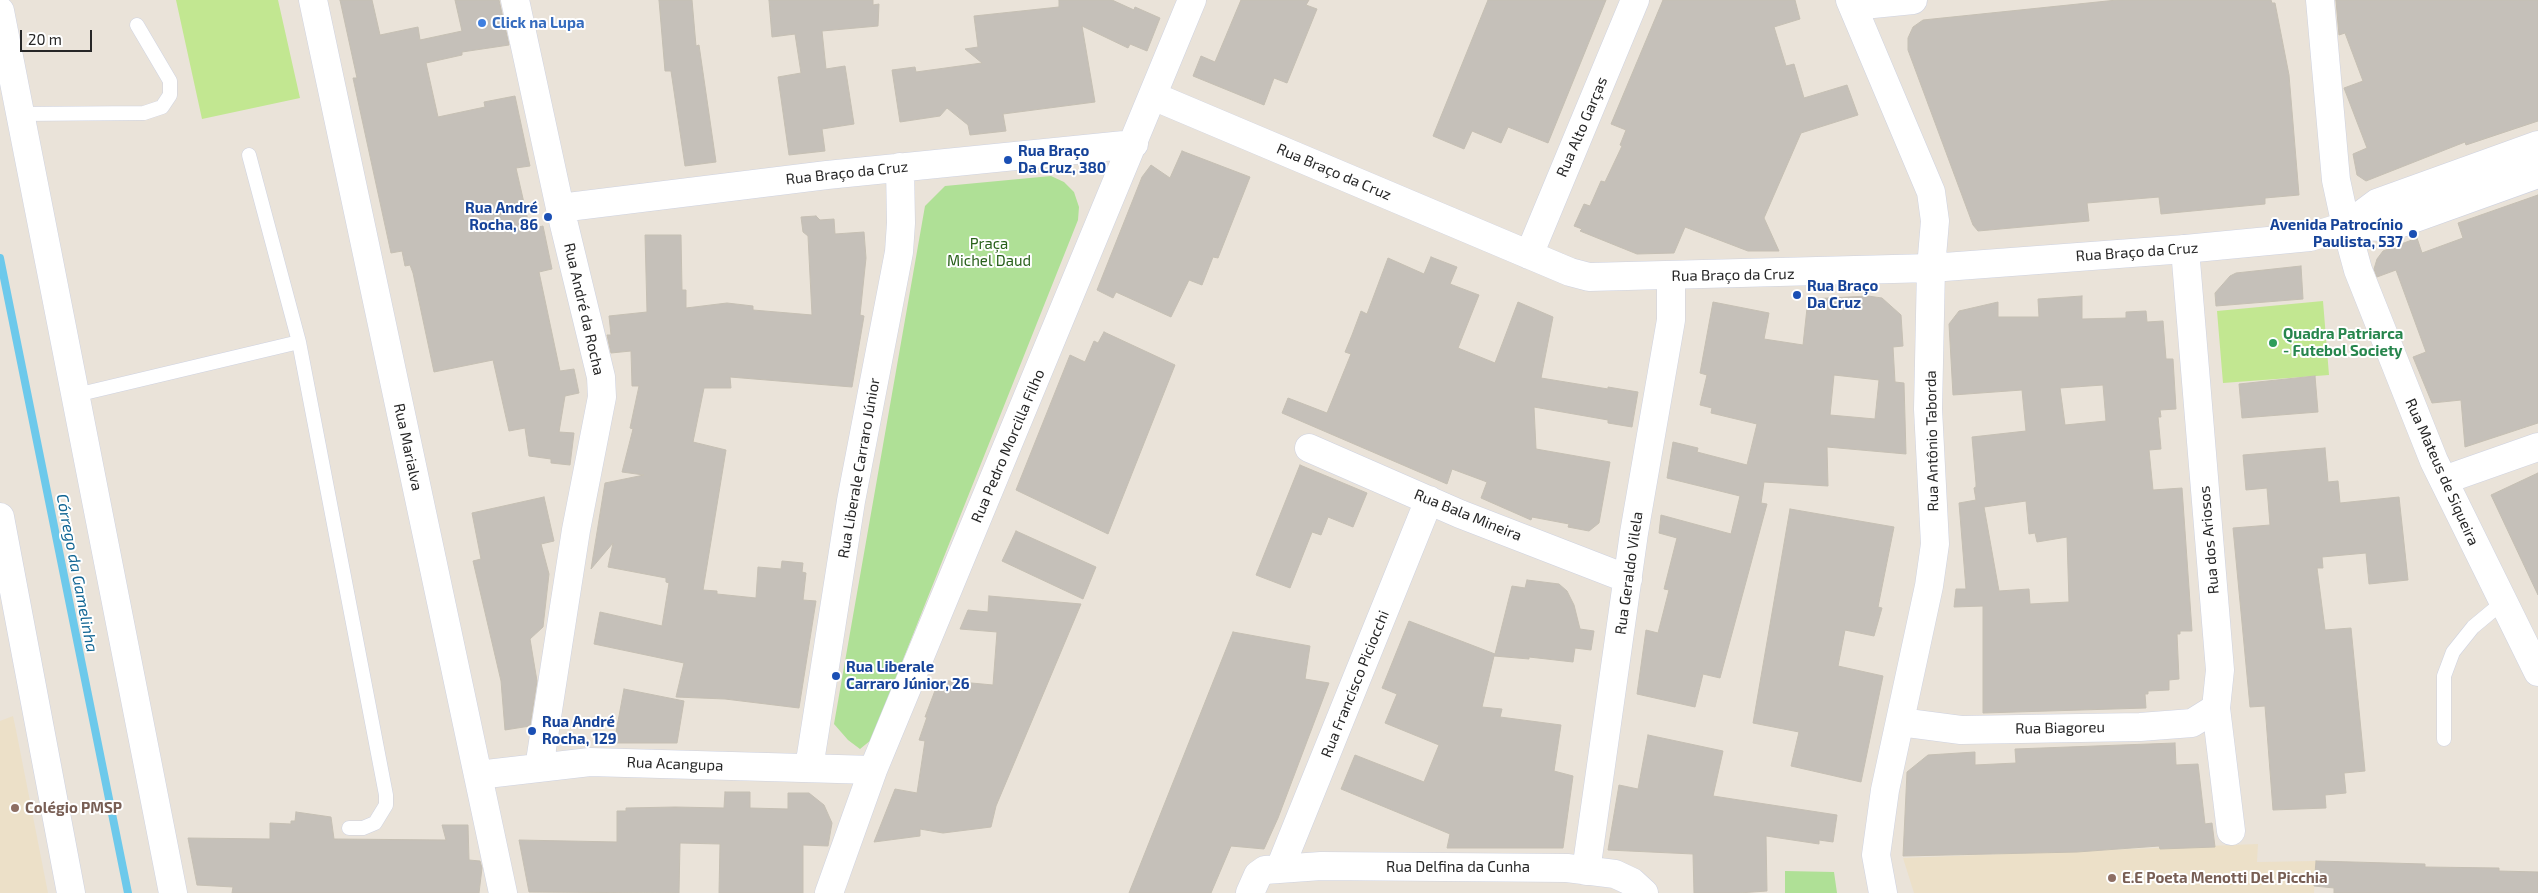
<!DOCTYPE html>
<html>
<head>
<meta charset="utf-8">
<style>
  body { margin:0 }
  #map { position:relative; width:2538px; height:893px; overflow:hidden; background:#eae3d9; font-family:"Exo 2",sans-serif }
  canvas { display:block }
  .scale { position:absolute; left:20px; top:30px; width:72px; height:22px; box-sizing:border-box; border:2px solid #272727; border-top:0; padding-left:6px; font-size:15px; line-height:18px; white-space:nowrap; color:#272727; -webkit-text-stroke:4px #fff; paint-order:stroke }
</style>
</head>
<body>
<div id="map">
<canvas width="2538" height="893"></canvas>
<div class="scale">20 m</div>
</div>
<script>
const ctx = document.querySelector('canvas').getContext('2d');
ctx.lineJoin = 'round';
function fillPath(path, color) { ctx.fillStyle = color; ctx.fill(path, 'evenodd'); }
const toPath = rows => new Path2D(rows.map(r => 'M' + r).join(''));
function stroke(path, color, width, dash) { ctx.strokeStyle = color; ctx.lineWidth = width; ctx.lineCap = dash ? 'butt' : 'round'; ctx.setLineDash(dash || []); ctx.stroke(path); }
function label(font, color, halo, rows, align = 'center') {
  ctx.font = font + ' "Exo 2",sans-serif'; ctx.lineWidth = 4; ctx.setLineDash([]); ctx.textBaseline = 'middle'; ctx.strokeStyle = halo; ctx.fillStyle = color; for (const [text, x, y, turn = 0] of rows) {
    ctx.save(); ctx.translate(x, y); ctx.rotate((+turn || 0) * Math.PI / 180); ctx.textAlign = isNaN(turn) ? turn : align; if (halo) ctx.strokeText(text, 0, 0); ctx.fillText(text, 0, 0); ctx.restore();
  }
}
fillPath(toPath([
  [13,716,16,730,48,893,0,893,0,721],
  [2258,844,2257,862,2316,861,2314,893,1914,893,1903,858]
]), '#ece0c8');
fillPath(toPath([
  [1051,176,1064,182,1074,192,1079,207,1078,220,871,740,860,749,848,740,834,724,925,206,945,186],
  [1785,871,1834,872,1837,893,1785,893]
]), '#afe096');
fillPath(toPath([
  [176,0,278,0,300,98,202,119],
  [2323,301,2329,375,2223,383,2217,311]
]), '#c2e791');
stroke(toPath([
  [0,258,128,893]
]), '#6dc9eb', 8);
const building = toPath([
  [340,0,372,0,380,35,418,27,420,40,462,31,455,0,499,0,509,45,462,52,462,55,426,63,438,117,485,107,484,102,515,96,530,166,516,168,530,229,543,226,552,269,539,272,560,371,574,369,579,393,565,396,559,432,574,433,570,465,551,463,551,459,529,456,525,428,509,431,493,360,434,372,413,273,410,265,405,266,402,251,391,253,353,78,357,78,340,0],
  [659,0,692,0,696,46,699,45,716,162,685,166,671,71,665,71,659,0],
  [769,0,873,0,873,5,879,4,878,26,822,31,826,69,845,66,854,124,822,129,825,151,789,155,778,77,801,73,795,34,772,37,769,0],
  [1059,0,1112,0,1134,10,1135,7,1160,18,1147,51,1130,44,1128,48,1082,26,1095,102,1003,114,1006,131,970,135,968,125,947,108,940,116,900,122,892,70,915,67,916,72,982,63,965,49,978,47,974,16,1059,7,1059,0],
  [1241,0,1309,0,1306,5,1317,9,1287,83,1274,78,1264,105,1193,76,1201,56,1215,62,1241,0],
  [1488,0,1606,0,1548,143,1508,127,1501,143,1472,131,1464,149,1433,136,1488,0],
  [1663,0,1795,0,1800,19,1774,27,1786,66,1794,64,1804,98,1847,85,1858,115,1801,133,1764,218,1779,251,1748,251,1685,227,1674,253,1637,254,1580,231,1582,229,1574,226,1584,204,1590,206,1601,181,1605,182,1622,146,1620,145,1626,130,1611,124,1663,0],
  [2117,0,2271,0,2272,3,2275,3,2289,75,2299,195,2265,198,2265,204,2161,214,2159,197,2087,203,2089,221,1978,231,1973,225,1908,50,1908,38,1913,27,1923,20,2117,0],
  [2336,0,2538,0,2538,121,2466,145,2465,142,2366,181,2357,175,2353,154,2367,148,2344,88,2363,81,2345,33,2339,35,2336,0],
  [1182,151,1250,177,1218,258,1213,257,1202,285,1189,280,1171,317,1116,292,1113,298,1097,290,1142,177,1151,165,1170,178,1182,151],
  [2538,195,2538,423,2465,447,2461,400,2432,403,2413,357,2426,352,2396,270,2377,277,2374,269,2377,259,2383,251,2417,238,2422,253,2463,238,2458,223,2538,195],
  [816,216,820,220,834,219,835,234,864,232,866,258,860,315,864,316,852,387,730,377,731,388,704,388,693,442,726,450,703,590,717,591,717,594,756,598,758,567,781,569,782,561,803,563,802,572,806,573,803,600,816,601,799,708,725,699,676,697,684,663,594,644,600,612,662,626,669,583,666,582,666,578,608,567,613,543,591,569,605,483,644,475,622,472,633,429,630,428,639,386,632,386,631,351,611,353,607,335,611,335,609,316,647,312,645,235,681,235,682,290,686,290,686,308,727,303,753,306,753,310,812,315,808,236,803,232,801,217,816,216],
  [1431,257,1457,267,1450,284,1479,295,1458,348,1495,363,1518,302,1553,317,1541,378,1608,389,1608,387,1638,392,1632,427,1608,423,1608,420,1534,407,1536,449,1610,462,1599,523,1589,531,1568,527,1569,524,1532,517,1531,520,1481,498,1487,482,1452,469,1447,484,1282,413,1288,398,1327,413,1351,354,1345,352,1352,335,1361,311,1367,314,1388,258,1424,274,1431,257],
  [2301,266,2303,299,2216,306,2215,293,2230,276,2236,273,2301,266],
  [1868,296,1882,298,1901,315,1903,346,1893,347,1895,382,1904,383,1906,454,1827,447,1828,486,1764,482,1761,503,1767,504,1720,678,1703,674,1695,707,1637,694,1646,630,1658,633,1669,590,1664,589,1677,538,1659,533,1661,515,1731,534,1740,496,1667,478,1673,442,1698,448,1697,452,1747,465,1757,424,1711,413,1712,408,1700,405,1707,375,1700,373,1713,302,1769,313,1764,339,1803,345,1808,299,1868,296],
  [1834,375,1879,380,1875,419,1830,415,1834,375],
  [2082,296,2082,319,2126,318,2126,312,2146,311,2147,322,2163,321,2166,359,2173,359,2176,409,2160,410,2161,417,2158,417,2161,449,2149,450,2153,490,2182,488,2192,631,2180,631,2180,634,2177,634,2179,679,2169,680,2169,690,2148,691,2148,694,2145,694,2146,708,1983,713,1983,606,1954,607,1956,589,1966,589,1959,503,1976,500,1974,488,1976,487,1976,483,1972,437,2026,431,2022,390,1953,395,1949,324,1959,311,1998,302,1998,317,2039,317,2038,299,2082,296],
  [2103,385,2106,421,2065,425,2060,388,2103,385],
  [2026,501,2029,534,2035,533,2037,542,2067,537,2069,602,2030,604,2029,589,1999,591,1984,507,2026,501],
  [1104,332,1175,365,1108,534,1016,490,1070,355,1085,362,1094,341,1098,343,1104,332],
  [2315,376,2318,412,2242,418,2239,384,2315,376],
  [2325,448,2328,482,2338,481,2340,503,2399,497,2408,580,2369,584,2366,553,2322,557,2323,568,2317,568,2325,630,2351,628,2365,771,2344,773,2346,793,2325,795,2326,808,2273,810,2265,706,2250,707,2233,528,2270,525,2267,488,2246,490,2243,455,2325,448],
  [1300,465,1367,493,1353,527,1328,517,1321,535,1312,532,1290,588,1256,575,1300,465],
  [2538,473,2538,595,2491,495,2538,473],
  [544,497,554,541,541,544,549,574,543,627,530,639,537,681,530,726,505,730,501,681,473,561,481,559,472,513,544,497],
  [1790,509,1894,527,1878,607,1882,608,1874,636,1845,630,1838,666,1883,676,1861,782,1791,766,1799,732,1753,723,1790,509],
  [1016,531,1096,567,1083,599,1002,561,1016,531],
  [1527,580,1559,584,1567,591,1574,605,1580,629,1594,631,1591,650,1575,648,1573,662,1529,657,1529,659,1494,656,1482,707,1502,709,1500,717,1561,725,1554,771,1573,776,1563,848,1447,848,1450,834,1341,789,1355,755,1424,782,1439,745,1385,723,1397,694,1382,688,1409,621,1495,654,1512,586,1525,588,1527,580],
  [989,596,1081,604,996,806,991,827,943,833,920,829,920,836,874,842,895,789,917,793,925,741,919,740,927,717,925,717,939,680,993,685,997,632,960,629,968,610,988,612,989,596],
  [1233,632,1310,646,1305,679,1329,683,1278,818,1264,849,1231,846,1211,893,1129,893,1233,632],
  [624,689,684,701,677,743,614,743,624,689],
  [1648,735,1723,751,1713,796,1837,815,1833,842,1819,840,1819,844,1766,836,1767,891,1739,893,1694,893,1693,854,1608,850,1619,785,1638,789,1648,735],
  [2175,743,2176,765,2198,764,2205,824,2212,823,2215,847,2160,849,2159,846,2077,852,1903,856,1907,772,1928,755,1975,752,1975,765,2016,763,2015,749,2175,743],
  [725,792,750,792,750,808,788,809,788,793,809,793,824,805,832,823,828,846,803,845,803,893,719,893,720,844,680,843,679,893,529,892,519,840,617,842,617,811,626,811,626,808,675,807,724,808,725,792],
  [296,812,331,817,334,839,446,840,442,825,468,825,469,860,480,861,482,868,479,893,232,893,233,887,197,885,188,838,270,839,270,823,291,824,291,821,295,821,296,812],
  [2316,861,2425,864,2425,867,2499,868,2499,871,2538,872,2538,893,2334,893,2334,888,2314,886,2316,861]
]);
fillPath(building, '#c5c0b9');
stroke(building, '#c5bfb3', 1);
const lane = toPath([
  [20,114,144,113,162,107,170,95,170,81,137,25],
  [249,155,299,342,386,795,386,805,375,823,363,828,349,828],
  [76,395,299,342],
  [2444,739,2444,676,2453,652,2473,627,2503,602]
]);
const street = toPath([
  [313,0,503,893],
  [515,0,560,208,601,377,602,397,576,530,539,768],
  [2320,0,2336,180,2346,226],
  [1853,6,1913,0],
  [1153,96,1570,272,1589,277,1931,268,1928,409,1935,544,1929,586,1885,790,1876,855,1883,893],
  [560,208,827,175,1134,144],
  [2185,249,2220,670,2216,708,2231,831],
  [1529,255,1635,0],
  [1309,448,1460,514,1628,579],
  [2444,480,2538,447],
  [1900,722,1961,730,2140,727,2192,723,2216,708],
  [809,768,851,501,899,252,901,223,900,167],
  [478,775,590,762,873,770],
  [1280,868,1429,500],
  [1586,871,1634,533,1671,320,1671,276],
  [829,893,873,770,1192,0],
  [1250,893,1258,875,1265,870,1321,866,1567,868,1615,874,1632,882,1644,893]
]);
const secondary = toPath([
  [1850,0,1931,192,1935,221,1931,268,2185,249,2310,237,2346,226,2377,203,2538,145],
  [0,11,173,893],
  [2346,226,2358,270,2434,461,2538,672],
  [2346,226,2390,227,2538,174],
  [0,517,71,893]
]);
stroke(lane, '#ced2e0', 15);
stroke(street, '#ced2e0', 29);
stroke(secondary, '#ced2e0', 29);
stroke(lane, '#fff', 14);
stroke(street, '#fff', 28);
stroke(secondary, '#fff', 28);
for (const [x, y, r, color] of [
  [482,23,5,"#3f7fe0"],
  [1008,160,5,"#1a4fb4"],
  [548,217,5,"#1a4fb4"],
  [2413,234,5,"#1a4fb4"],
  [1797,295,5,"#1a4fb4"],
  [2273,343,5,"#2e9e5b"],
  [836,676,5,"#1a4fb4"],
  [532,731,5,"#1a4fb4"],
  [15,808,5,"#8d6e63"],
  [2112,878,5,"#8d6e63"]
]) { const dot = new Path2D(); dot.arc(x, y, r, 0, 2 * Math.PI); ctx.fillStyle = color; ctx.fill(dot); stroke(dot, '#fff', 2); }
label('bold 15px', '#366cbe', '#fff', [
  ["Click na Lupa",492,23]
], 'left');
label('15px', '#272727', '#fff', [
  ["Rua Alto Garças",1582,127,-67],
  ["Rua Braço da Cruz",1334,172,23],
  ["Rua Braço da Cruz",847,173,-6],
  ["Rua Braço da Cruz",2137,252,-4],
  ["Rua Braço da Cruz",1733,275,-1],
  ["Rua André da Rocha",584,309,77],
  ["Rua Antônio Taborda",1932,441,-91],
  ["Rua Pedro Morcilla Filho",1008,446,-67],
  ["Rua Marialva",408,447,78],
  ["Rua Liberale Carraro Júnior",859,468,-80],
  ["Rua Mateus de Siqueira",2442,472,66],
  ["Rua Bala Mineira",1468,515,22],
  ["Rua dos Ariosos",2209,540,-95],
  ["Rua Geraldo Vilela",1629,573,-82],
  ["Rua Francisco Piciocchi",1355,684,-68],
  ["Rua Biagoreu",2060,728,-1],
  ["Rua Acangupa",675,764,2],
  ["Rua Delfina da Cunha",1458,867]
]);
label('bold 15px', '#164399', '#fff', [
  ["Rua Braço",1018,151],
  ["Da Cruz, 380",1018,168],
  ["Rua André",538,208,"right"],
  ["Rocha, 86",538,225,"right"],
  ["Avenida Patrocínio",2403,225,"right"],
  ["Paulista, 537",2403,242,"right"],
  ["Rua Braço",1807,286],
  ["Da Cruz",1807,303],
  ["Rua Liberale",846,667],
  ["Carraro Júnior, 26",846,684],
  ["Rua André",542,722],
  ["Rocha, 129",542,739]
], 'left');
label('15px', '#29611b', '#fff', [
  ["Praça",989,244],
  ["Michel Daud",989,261]
]);
label('bold 15px', '#27864d', '#fff', [
  ["Quadra Patriarca",2283,334],
  ["- Futebol Society",2283,351]
], 'left');
label('bold 15px', '#785e54', '#fff', [
  ["Colégio PMSP",25,808],
  ["E.E Poeta Menotti Del Picchia",2122,878]
], 'left');
label('italic 16px', '#106593', '#fff', [
  ["Córrego da Gamelinha",77,573,79]
]);
</script>
</body>
</html>
